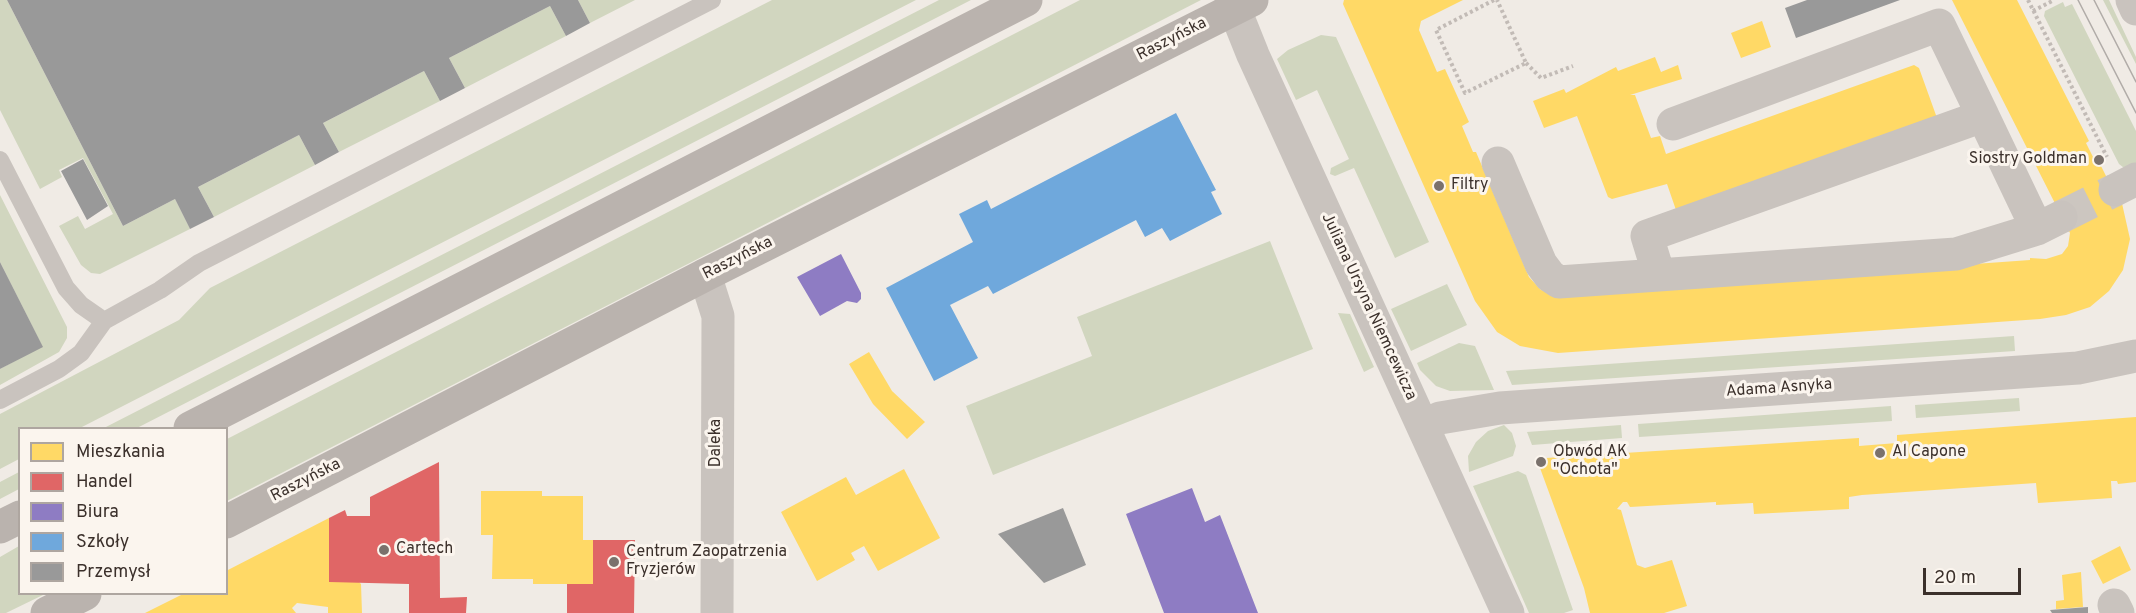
<!DOCTYPE html>
<html>
<head>
<meta charset="utf-8">
<style>
  body { margin:0 }
  #map { position:relative; width:2136px; height:613px; overflow:hidden; background:#f0ebe5; font-family:Overpass,sans-serif }
  canvas { display:block }
  .legend { position:absolute; left:18px; top:427px; width:210px; height:168px; box-sizing:border-box; background:#fbf5ee; border:2px solid #aea6a0; margin:0; padding:8px 10px; list-style:none; font-size:18px; color:#3b302b }
  .legend li { display:flex; align-items:center; gap:12px; height:30px }
  .legend b { width:30px; border:2px solid #aea6a0 }
  .scale { position:absolute; left:1923px; top:568px; width:98px; height:27px; box-sizing:border-box; border:3px solid #3b302b; border-top:0; padding-left:8px; font-size:18px; line-height:21px; white-space:nowrap; color:#3b302b; -webkit-text-stroke:4px #fbf5ee; paint-order:stroke }
</style>
</head>
<body>
<div id="map">
<canvas width="2136" height="613"></canvas>
<ul class="legend">
<li><b style="height:16px;background:#ffd966"></b>Mieszkania</li>
<li><b style="height:16px;background:#e06666"></b>Handel</li>
<li><b style="height:16px;background:#8e7cc3"></b>Biura</li>
<li><b style="height:16px;background:#6fa8dc"></b>Szkoły</li>
<li><b style="height:16px;background:#999"></b>Przemysł</li>
</ul>
<div class="scale">20 m</div>
</div>
<script>
const ctx = document.querySelector('canvas').getContext('2d');
ctx.lineJoin = 'round';
function fillPath(path, color) { ctx.fillStyle = color; ctx.fill(path, 'evenodd'); }
const toPath = rows => new Path2D(rows.map(r => 'M' + r).join(''));
function stroke(path, color, width, dash) { ctx.strokeStyle = color; ctx.lineWidth = width; ctx.lineCap = dash ? 'butt' : 'round'; ctx.setLineDash(dash || []); ctx.stroke(path); }
function label(font, color, halo, rows, align = 'center') {
  ctx.font = font + ' Overpass,sans-serif'; ctx.lineWidth = 6; ctx.setLineDash([]); ctx.textBaseline = 'middle'; ctx.strokeStyle = halo; ctx.fillStyle = color; for (const [text, x, y, turn = 0] of rows) {
    ctx.save(); ctx.translate(x, y); ctx.rotate((+turn || 0) * Math.PI / 180); ctx.textAlign = isNaN(turn) ? turn : align; if (halo) ctx.strokeText(text, 0, 0); ctx.fillText(text, 0, 0); ctx.restore();
  }
}
fillPath(toPath([
  [0,0,7,0,123,226,175,199,190,229,100,274,91,273,81,265,59,226,78,216,85,229,113,214,83,158,59,170,62,177,40,189,0,110],
  [578,0,635,0,590,23],
  [772,0,916,0,80,428,20,428,19,459,0,469,0,414,179,320,210,288],
  [939,0,971,0,137,428,104,428],
  [1080,0,1201,0,227,501,227,439],
  [2103,0,2109,0,2136,57,2136,64],
  [2063,2,2065,7,2072,4,2136,131,2136,166,2128,171,2119,164,2044,16,2045,11],
  [550,6,566,36,465,88,449,58],
  [1321,35,1336,37,1429,242,1395,258,1354,168,1335,176,1330,174,1331,168,1349,159,1317,90,1296,100,1277,59,1288,50],
  [424,71,440,101,339,152,323,123],
  [299,135,315,165,214,217,198,187],
  [0,195,67,327,67,338,59,352,0,385,0,369,42,346,0,262],
  [1270,241,1313,349,993,475,966,406,1092,356,1077,317],
  [1447,284,1467,325,1411,351,1391,309],
  [1338,313,1350,314,1374,367,1364,372],
  [2014,336,2015,351,1512,385,1506,371],
  [1459,343,1475,346,1494,390,1450,391,1436,386,1420,370,1417,363],
  [2019,398,2020,411,1916,418,1915,405],
  [1891,406,1892,421,1639,437,1638,424],
  [1504,425,1512,433,1516,446,1513,456,1469,472,1468,456,1476,442,1488,431],
  [1621,425,1622,438,1532,445,1527,432],
  [1518,471,1526,475,1573,610,1564,613,1529,613,1473,486],
  [19,472,19,489,0,499,0,482],
  [19,546,20,594,45,594,6,613,0,613,0,557]
]), '#d1d6bf');
fillPath(toPath([
  [1344,0,1463,0,1421,21,1419,30,1437,72,1445,69,1469,122,1462,126,1473,152,1476,152,1529,277,1541,290,1558,294,2030,260,2030,258,2046,259,2062,254,2068,246,2070,233,1952,0,2017,0,2089,141,2086,143,2094,159,2097,158,2118,200,2121,199,2130,239,2123,270,2109,291,2090,307,2066,315,2040,319,1558,353,1520,346,1497,332,1475,301,1343,4],
  [1762,21,1771,47,1741,58,1731,33],
  [1655,57,1661,72,1678,65,1682,79,1630,95,1635,95,1651,138,1660,136,1666,154,1914,65,1919,68,1937,118,1676,210,1667,184,1612,199,1608,197,1577,116,1544,128,1533,101,1564,89,1566,93,1616,67,1618,71],
  [869,352,892,391,925,422,907,439,873,404,849,364],
  [2136,417,2136,482,2118,484,2117,481,2111,481,2112,498,2038,503,2036,483,1862,495,1849,497,1849,509,1754,514,1753,503,1716,505,1716,502,1630,507,1627,502,1623,502,1617,509,1621,510,1637,565,1645,568,1672,560,1687,606,1664,613,1590,613,1584,588,1540,468,1546,458,1859,438,1859,446,1897,443,1897,435],
  [904,469,940,538,878,571,864,546,851,553,855,560,817,581,781,512,846,477,856,495],
  [481,491,542,491,542,496,583,496,583,540,593,540,593,584,533,584,533,579,492,579,493,535,481,535],
  [329,518,329,582,358,581,361,584,362,613,328,613,328,607,297,603,292,608,296,613,145,613,183,594,226,594,226,571],
  [2120,546,2131,570,2103,584,2091,561],
  [2081,572,2083,607,2056,609,2056,601,2064,600,2062,575]
]), '#ffd966');
fillPath(toPath([
  [439,462,440,598,467,597,466,613,409,613,409,584,329,582,329,518,345,510,347,516,370,516,370,497],
  [593,540,635,540,634,613,567,613,567,584,593,584]
]), '#e06666');
fillPath(toPath([
  [841,254,861,293,861,299,857,303,847,301,820,316,797,277],
  [1192,488,1205,522,1220,515,1258,613,1164,613,1126,514]
]), '#8e7cc3');
fillPath(toPath([
  [1176,113,1216,190,1211,192,1222,214,1170,241,1162,228,1145,237,1136,220,993,294,988,286,950,305,978,358,934,381,886,288,973,242,959,214,987,200,991,209]
]), '#6fa8dc');
fillPath(toPath([
  [7,0,578,0,590,23,566,36,550,6,449,58,465,88,440,101,424,71,323,123,339,152,315,165,299,135,198,187,214,217,190,229,175,199,123,226],
  [1807,0,1900,0,1796,38,1785,8],
  [83,159,108,206,87,220,61,171],
  [0,262,43,347,0,369],
  [1063,508,1086,565,1044,583,998,534],
  [2088,607,2088,613,2052,613,2050,610]
]), '#999');
stroke(toPath([
  [2061,217,2115,190]
]), '#ccc6c0', 33, [33, 16]);
stroke(toPath([
  [1494,0,1436,30,1465,93,1526,63,1497,0],
  [2028,0,2107,157],
  [2033,11,2054,0],
  [1526,63,1541,78,1573,66]
]), '#c2bbb6', 4, [3, 3]);
stroke(toPath([
  [0,160,66,288,81,305,104,321,160,290,199,263,712,0],
  [0,400,59,369,81,353,104,321]
]), '#c9c3be', 18);
stroke(toPath([
  [1231,0,1253,55,1508,613],
  [1673,124,1939,25,1983,116],
  [1498,163,1541,264,1550,276,1559,282,1956,254,2037,229,2061,217],
  [2115,190,2136,179],
  [705,275,718,316,717,613],
  [1659,275,1647,236,1983,116,2037,229],
  [1423,426,1440,418,1500,408,2078,368,2136,356],
  [2114,605,2118,613]
]), '#c9c3be', 33);
stroke(toPath([
  [2132,0,2136,9]
]), '#c9c3be', 33);
stroke(toPath([
  [190,428,1026,0],
  [226,522,705,275,1252,0],
  [0,527,20,517],
  [47,613,85,594]
]), '#bab3ae', 33);
stroke(toPath([
  [2078,0,2136,113],
  [2094,0,2136,82]
]), '#b1aca8', 1.5);
for (const [x, y, r, color] of [
  [2099,160,6,"#7a716c"],
  [1439,186,6,"#7a716c"],
  [1880,453,6,"#7a716c"],
  [1541,462,6,"#7a716c"],
  [384,550,6,"#7a716c"],
  [614,562,6,"#7a716c"]
]) { const dot = new Path2D(); dot.arc(x, y, r, 0, 2 * Math.PI); ctx.fillStyle = color; ctx.fill(dot); stroke(dot, '#fbf5ee', 2); }
label('16px', '#3b302b', '#fbf5ee', [
  ["Raszyńska",1172,40,-27],
  ["Raszyńska",738,259,-27],
  ["Juliana Ursyna Niemcewicza",1368,307,65],
  ["Adama Asnyka",1779,389,-4],
  ["Daleka",717,443,-90],
  ["Raszyńska",306,481,-27]
]);
label('16px', '#3b302b', '#fbf5ee', [
  ["Siostry Goldman",2087,160,"right"],
  ["Filtry",1451,186],
  ["Obwód AK",1553,453],
  ["\"Ochota\"",1553,471],
  ["Al Capone",1892,453],
  ["Cartech",396,550],
  ["Centrum Zaopatrzenia",626,553],
  ["Fryzjerów",626,571]
], 'left');
</script>
</body>
</html>
